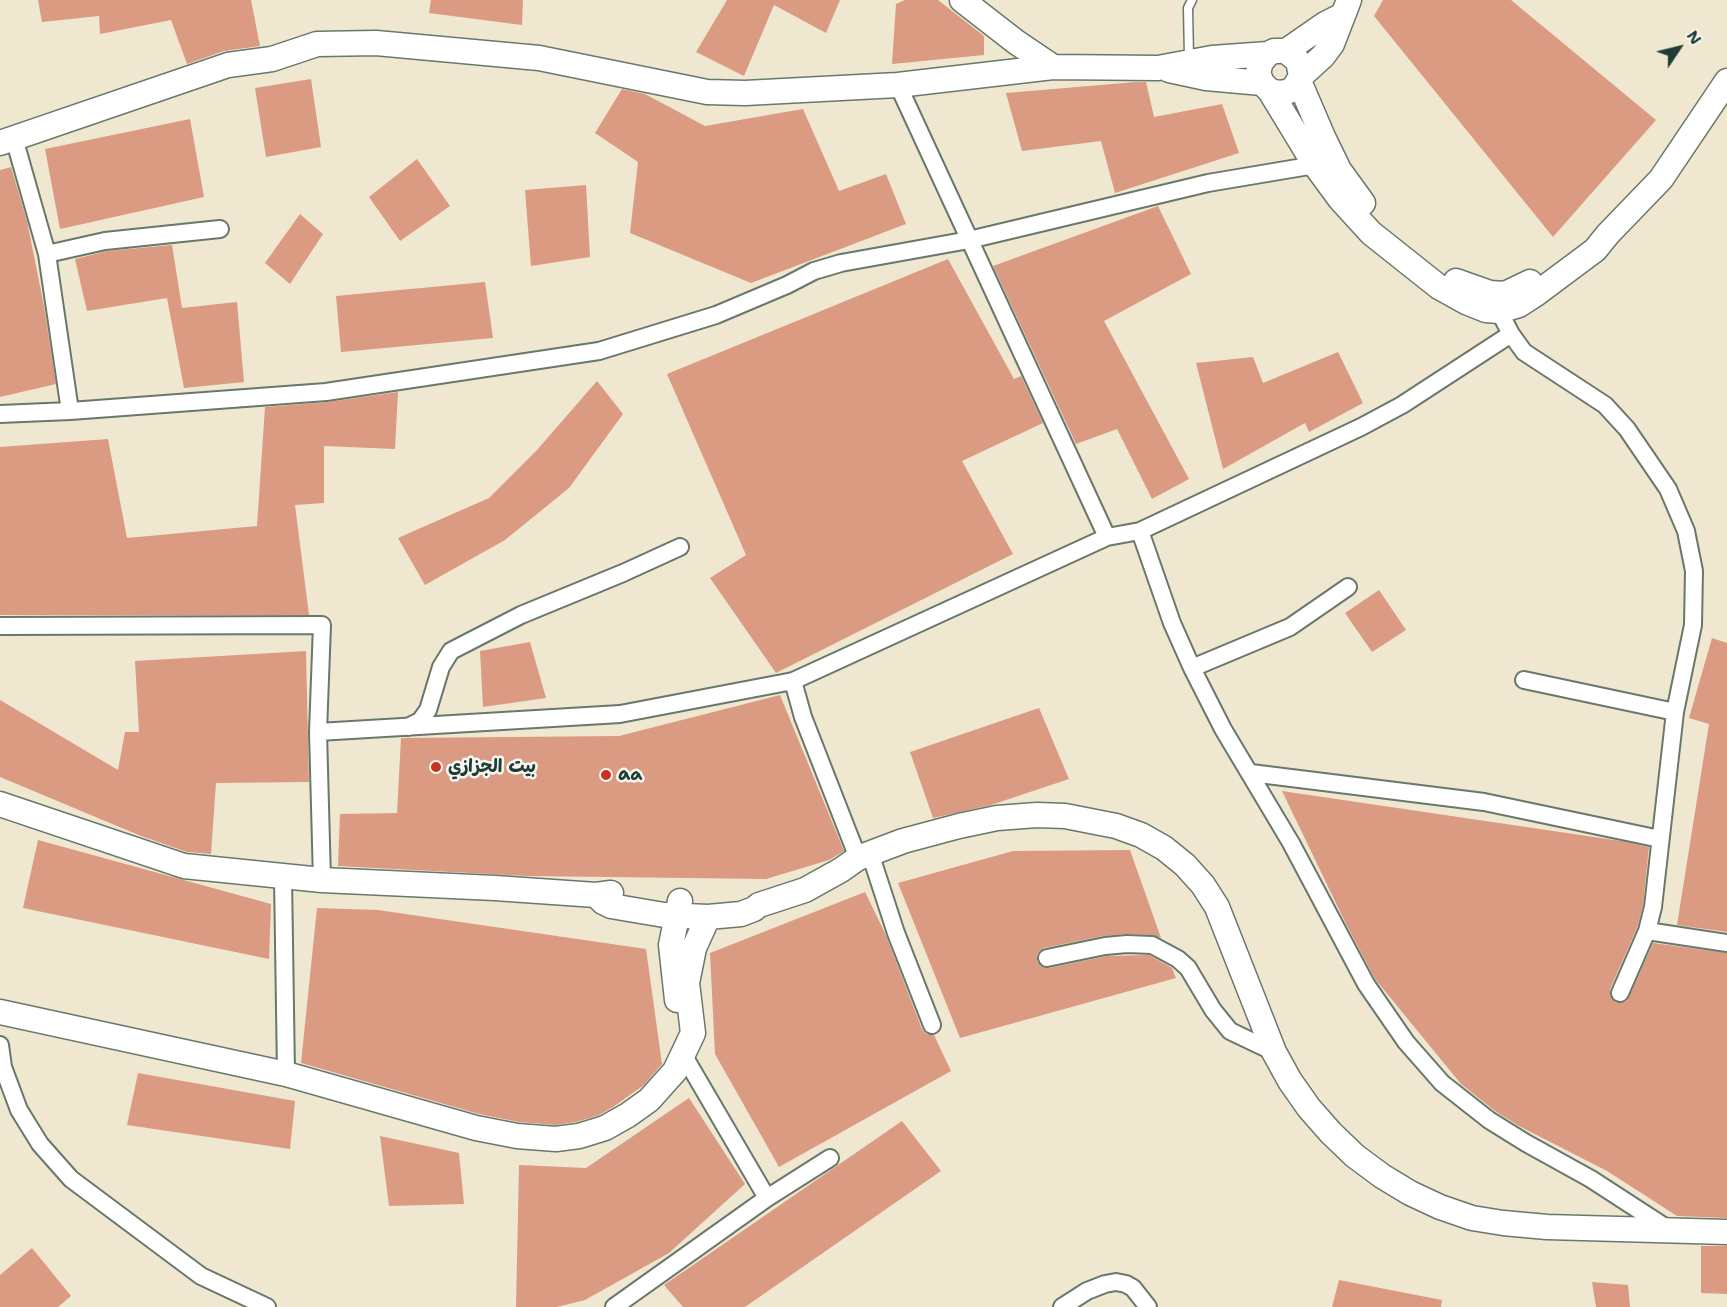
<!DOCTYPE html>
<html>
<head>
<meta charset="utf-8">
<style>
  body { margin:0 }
  #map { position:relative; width:1727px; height:1307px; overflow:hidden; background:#efe7d0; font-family:"Shantell Sans",sans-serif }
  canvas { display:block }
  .north { position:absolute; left:1649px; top:18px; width:60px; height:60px; -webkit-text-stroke:4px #f6f6f2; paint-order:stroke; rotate:55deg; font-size:16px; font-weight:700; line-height:24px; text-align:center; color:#1f3d34 }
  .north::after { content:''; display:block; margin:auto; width:21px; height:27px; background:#1f3d34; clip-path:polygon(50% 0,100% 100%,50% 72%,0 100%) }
</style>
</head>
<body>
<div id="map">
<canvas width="1727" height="1307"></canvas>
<div class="north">N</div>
</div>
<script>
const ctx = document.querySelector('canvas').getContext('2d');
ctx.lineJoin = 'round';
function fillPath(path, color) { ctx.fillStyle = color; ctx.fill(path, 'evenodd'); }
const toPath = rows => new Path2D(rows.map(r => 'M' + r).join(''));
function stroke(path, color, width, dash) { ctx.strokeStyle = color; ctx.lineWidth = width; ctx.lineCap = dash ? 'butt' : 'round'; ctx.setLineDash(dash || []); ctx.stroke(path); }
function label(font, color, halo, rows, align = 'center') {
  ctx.font = font + ' "Shantell Sans","Playpen Sans Arabic",sans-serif'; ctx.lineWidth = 5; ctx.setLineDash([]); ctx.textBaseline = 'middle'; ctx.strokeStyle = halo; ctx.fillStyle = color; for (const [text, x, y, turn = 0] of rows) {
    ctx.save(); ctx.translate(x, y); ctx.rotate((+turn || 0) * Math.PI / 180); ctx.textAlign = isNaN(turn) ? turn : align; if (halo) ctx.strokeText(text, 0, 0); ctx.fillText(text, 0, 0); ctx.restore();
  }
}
fillPath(toPath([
  [38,0,251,0,260,46,224,51,187,64,171,20,100,34,99,16,42,22],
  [431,0,523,0,522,25,429,13],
  [727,0,840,0,826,33,774,5,744,76,696,52],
  [905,0,938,0,984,36,984,55,892,64,896,4],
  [1383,0,1511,0,1656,120,1553,237,1374,16],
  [311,79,321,147,266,157,255,88],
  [1136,82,1146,82,1154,117,1222,104,1239,153,1115,193,1101,141,1022,151,1006,93],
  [622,89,645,94,705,126,803,109,839,191,886,174,906,224,751,283,630,233,638,162,595,133],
  [190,119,204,197,60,229,45,149],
  [417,159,450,206,400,241,369,197],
  [11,167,27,221,44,306,56,384,0,397,0,170],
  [586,185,590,257,531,266,525,190],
  [1158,206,1191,274,1104,321,1189,479,1152,499,1117,429,1076,444,993,266],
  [300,214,323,234,290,284,265,263],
  [172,245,182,308,237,302,244,382,184,388,167,298,87,311,75,259,107,251],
  [948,259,1014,379,1021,376,1043,423,962,461,1013,554,776,673,710,578,746,555,667,374],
  [485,282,493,338,341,352,336,296],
  [1338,352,1363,403,1309,432,1305,423,1223,469,1196,363,1253,357,1263,383],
  [597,381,623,414,569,488,505,540,425,585,398,538,489,498,537,450],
  [398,392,395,449,324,446,324,503,295,505,309,615,0,615,0,447,108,439,127,538,257,526,265,407,328,402],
  [1379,590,1406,630,1372,652,1345,613],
  [1712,638,1727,643,1727,932,1677,925,1709,724,1689,718],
  [530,642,546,698,483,707,480,651],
  [306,651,309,782,216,783,211,854,187,852,141,836,0,777,0,700,118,770,125,732,139,732,135,661],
  [780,695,844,851,829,860,766,879,528,876,338,866,340,814,397,813,401,738,619,736],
  [1039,708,1069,779,991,805,933,818,910,752],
  [1282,791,1621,841,1649,847,1643,905,1637,928,1610,989,1610,995,1616,1003,1627,1001,1653,943,1727,953,1727,1218,1677,1216,1607,1171,1519,1126,1495,1111,1461,1084,1375,979,1345,922],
  [38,840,271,904,269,959,23,908],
  [1130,850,1161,938,1152,935,1127,934,1103,936,1044,948,1037,954,1037,961,1040,965,1049,968,1107,956,1149,955,1172,968,1176,978,960,1038,898,883,1013,851],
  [865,892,885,933,922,1029,926,1034,934,1035,951,1071,779,1167,715,1054,710,953],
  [317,908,378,910,646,949,662,1064,644,1085,613,1107,599,1115,576,1122,556,1125,519,1122,479,1114,301,1063],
  [138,1073,295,1101,290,1149,127,1125],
  [689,1098,745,1184,669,1253,585,1300,557,1307,516,1307,519,1165,586,1168],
  [902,1121,941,1171,745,1307,683,1307,664,1285],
  [380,1136,459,1153,464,1204,389,1206],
  [1701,1246,1727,1246,1727,1294,1701,1293],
  [32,1248,71,1296,58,1307,0,1307,0,1275],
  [1339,1280,1442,1300,1441,1307,1332,1307],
  [1592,1282,1628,1285,1630,1307,1596,1307]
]), '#db9b82');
const lane = toPath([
  [1189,58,1188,8,1192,0]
]);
const street = toPath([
  [898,85,1107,537],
  [14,138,47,254,70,411],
  [47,254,105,241,220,229],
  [1499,311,1511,334,1524,352,1605,405,1627,429,1668,489,1686,531,1694,571,1693,625,1675,712,1653,907,1647,931,1620,993],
  [0,414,70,411,326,392,599,351,716,315,787,285,814,271,841,263,969,240,1208,183,1315,165],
  [1140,531,1172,623,1192,668,1223,729,1291,843,1366,984,1406,1042,1442,1083,1489,1120,1526,1143,1591,1179,1668,1229],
  [0,626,322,625,318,732,322,880],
  [1192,668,1290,627,1348,587],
  [1524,680,1675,712],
  [793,681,803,717,858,858],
  [408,727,420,721,428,710,441,667,451,651,521,615,623,573,680,547],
  [318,732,620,714,793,681,1107,537,1140,531,1361,427,1402,405,1511,334],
  [1251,773,1484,802,1660,839],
  [870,853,896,933,932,1025],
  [283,877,286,1074],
  [1647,931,1727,943],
  [1047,958,1105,946,1127,944,1152,945,1178,959,1188,968,1213,1010,1230,1031,1274,1052],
  [0,1045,3,1067,19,1110,40,1144,71,1179,201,1276,267,1307],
  [684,1056,767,1198],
  [614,1307,767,1198,830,1158],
  [1062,1307,1087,1291,1105,1284,1116,1282,1126,1284,1133,1288,1148,1307]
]);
const secondary = toPath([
  [962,0,1016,42,1053,67],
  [1286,51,1325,24,1341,16],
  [1169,70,1206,78,1262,83],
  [1301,76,1298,61,1286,51,1274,51,1268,54,1261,62,1258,73,1262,83,1270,91,1278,93,1287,92,1294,88,1301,76,1323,56,1332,44,1349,0],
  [1299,81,1323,137,1339,170,1363,203],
  [1270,91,1315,165,1340,199,1371,233,1439,287,1466,302,1486,310,1499,311,1519,305,1536,294,1595,250,1608,234,1661,179,1727,81],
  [0,143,228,65,272,59,317,44,376,43,539,58,707,92,745,93,898,85,1053,67,1158,68,1212,58,1268,54],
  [1456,281,1490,293,1505,294,1530,282],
  [0,804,184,866,322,880,495,888,596,895,611,893],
  [596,895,603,902,611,906,664,915,708,917,741,914,754,909,759,905,805,890,841,870,858,858,903,841,959,826,997,818,1037,815,1065,816,1116,826,1141,835,1164,848,1185,865,1203,885,1217,907,1274,1052,1290,1081,1309,1108,1331,1133,1355,1156,1382,1176,1410,1193,1440,1207,1472,1218,1503,1223,1547,1227,1727,1232],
  [677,1000,671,945,680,901],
  [0,1012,286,1074,476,1128,517,1136,556,1139,579,1136,605,1128,628,1115,649,1100,675,1071,693,1033,687,983,694,948,708,917]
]);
stroke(lane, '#68786b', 11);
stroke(street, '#68786b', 20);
stroke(secondary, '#68786b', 27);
stroke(lane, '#fff', 8);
stroke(street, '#fff', 16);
stroke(secondary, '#fff', 24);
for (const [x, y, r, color] of [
  [436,767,6,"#c8321e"],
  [606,775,6,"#c8321e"]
]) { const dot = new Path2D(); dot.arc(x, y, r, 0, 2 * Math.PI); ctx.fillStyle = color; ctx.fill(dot); stroke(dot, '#f6f6f2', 2); }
label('bold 18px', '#1f3d34', '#f6f6f2', [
  ["بيت الجزازي",448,767],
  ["aa",618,775]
], 'left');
</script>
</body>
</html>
